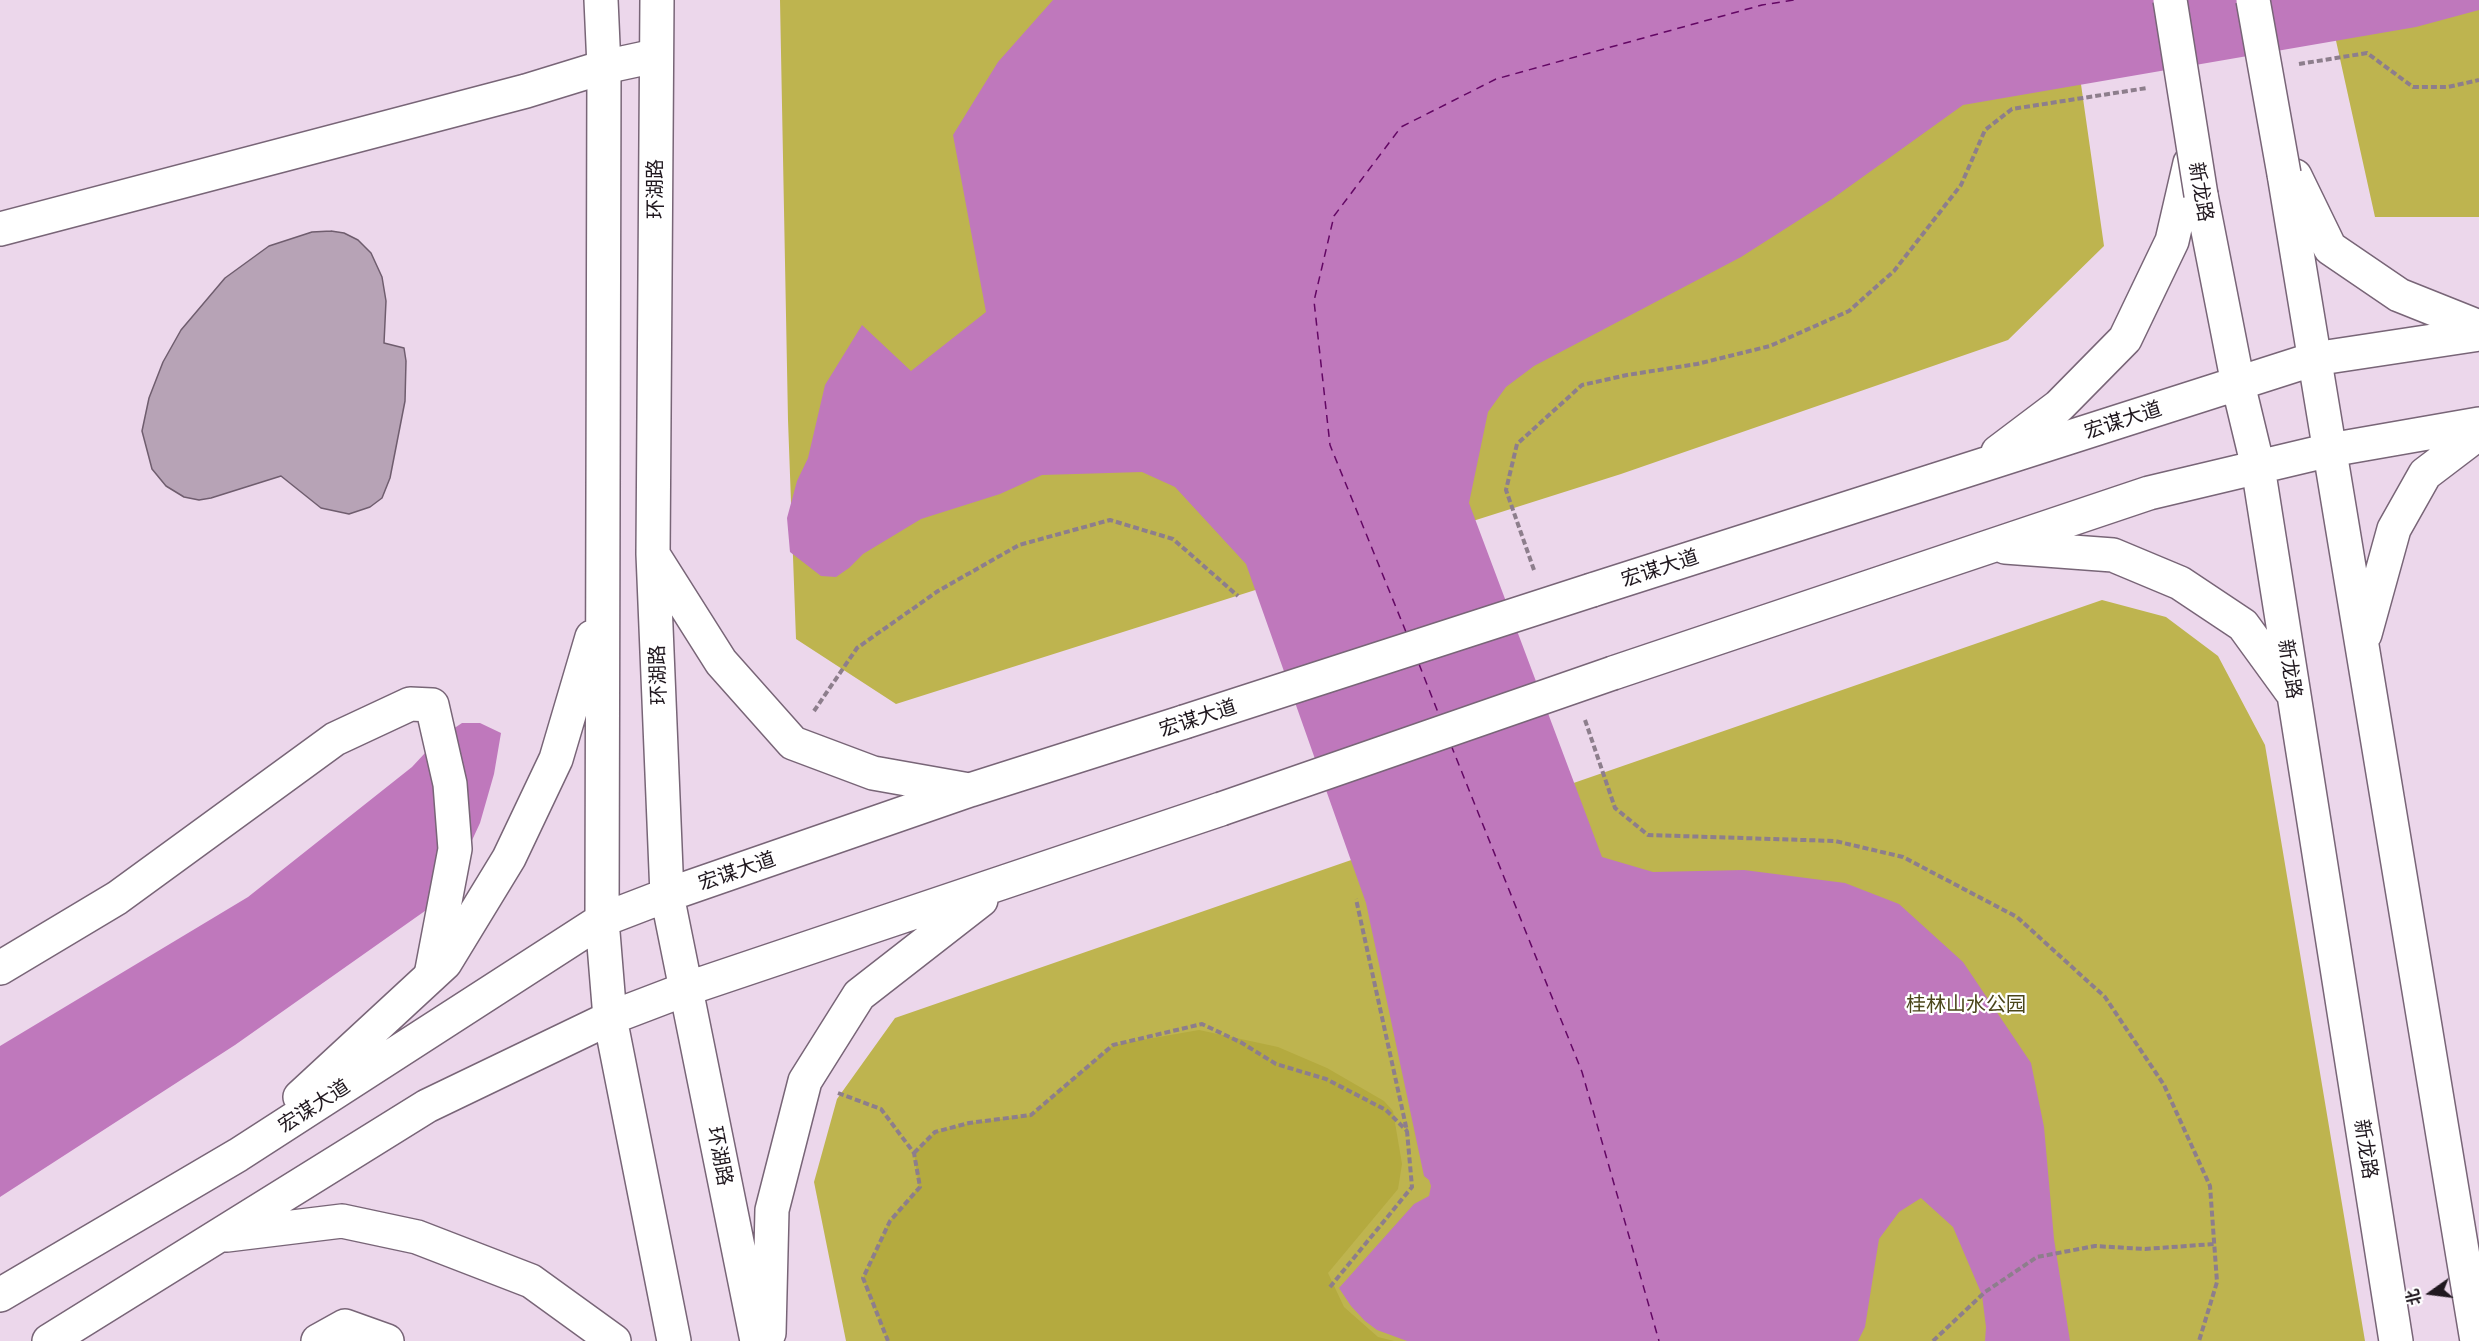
<!DOCTYPE html>
<html>
<head>
<meta charset="utf-8">
<style>
  body { margin:0 }
  #map { position:relative; width:2479px; height:1341px; overflow:hidden; background:#ecd7eb; font-family:"Exo 2","Noto Sans SC",sans-serif }
  canvas { display:block }
  .north { position:absolute; left:2401px; top:1263px; width:60px; height:60px; -webkit-text-stroke:4px #fff; paint-order:stroke; rotate:256deg; font-size:16px; font-weight:700; line-height:24px; text-align:center; color:#20181f }
  .north::after { content:''; display:block; margin:auto; width:21px; height:27px; background:#20181f; clip-path:polygon(50% 0,100% 100%,50% 72%,0 100%) }
</style>
</head>
<body>
<div id="map">
<canvas width="2479" height="1341"></canvas>
<div class="north">北</div>
</div>
<script>
const ctx = document.querySelector('canvas').getContext('2d');
ctx.lineJoin = 'round';
function fillPath(path, color) { ctx.fillStyle = color; ctx.fill(path, 'evenodd'); }
const toPath = rows => new Path2D(rows.map(r => 'M' + r).join(''));
function stroke(path, color, width, dash) { ctx.strokeStyle = color; ctx.lineWidth = width; ctx.lineCap = dash ? 'butt' : 'round'; ctx.setLineDash(dash || []); ctx.stroke(path); }
function label(font, color, halo, rows, align = 'center') {
  ctx.font = font + ' "Exo 2","Noto Sans SC",sans-serif'; ctx.lineWidth = 4.5; ctx.setLineDash([]); ctx.textBaseline = 'middle'; ctx.strokeStyle = halo; ctx.fillStyle = color; for (const [text, x, y, turn = 0] of rows) {
    ctx.save(); ctx.translate(x, y); ctx.rotate((+turn || 0) * Math.PI / 180); ctx.textAlign = isNaN(turn) ? turn : align; if (halo) ctx.strokeText(text, 0, 0); ctx.fillText(text, 0, 0); ctx.restore();
  }
}
fillPath(toPath([
  [780,0,2069,0,2104,246,2008,340,1621,474,896,704,796,639,788,420],
  [2327,0,2479,0,2479,217,2375,217],
  [2102,600,2166,617,2218,656,2265,745,2365,1341,846,1341,814,1182,837,1099,895,1018]
]), '#beb44f');
fillPath(toPath([
  [1199,1030,1278,1047,1327,1068,1384,1101,1393,1111,1402,1164,1398,1189,1328,1273,1344,1307,1378,1337,1394,1341,888,1341,863,1278,890,1221,919,1187,914,1153,935,1132,969,1123,1031,1115,1113,1045]
]), '#b4aa3f');
fillPath(toPath([
  [1053,0,2479,0,2479,10,2416,27,1963,105,1832,199,1741,257,1534,366,1506,387,1488,412,1469,503,1602,857,1653,872,1744,870,1845,883,1899,904,1963,962,2031,1063,2044,1127,2054,1239,2070,1341,1985,1341,1986,1327,1982,1295,1953,1227,1921,1198,1899,1212,1879,1239,1865,1327,1858,1341,1407,1341,1377,1330,1365,1321,1351,1306,1339,1288,1414,1204,1429,1196,1431,1186,1429,1180,1424,1176,1366,903,1246,564,1175,487,1142,472,1042,475,1000,494,921,519,863,554,849,568,836,577,821,576,790,552,787,518,797,481,808,458,825,385,862,325,911,371,986,312,953,135,998,62],
  [462,723,480,723,501,733,494,774,480,823,462,862,432,906,235,1045,0,1197,0,1046,248,897,412,767,438,739]
]), '#bf78bc');
stroke(toPath([
  [1406,632,1330,445,1314,301,1334,216,1401,127,1496,79,1762,5,1794,0],
  [1419,664,1439,715],
  [1451,745,1582,1072,1659,1341]
]), '#630764', 1.5, [8, 6]);
const building = toPath([
  [331,231,344,233,358,240,371,253,382,277,386,301,384,343,404,348,406,361,405,401,390,478,382,498,370,507,349,514,321,508,281,476,211,498,199,500,184,497,166,486,152,469,142,431,149,398,163,362,181,330,225,278,269,246,312,232,331,231]
]);
fillPath(building, '#b7a3b6');
stroke(building, '#6f5d6e', 1.5);
const minor = toPath([
  [0,229,526,91,604,67,655,56],
  [0,968,117,898,335,739,410,704,432,705,450,784,455,849,431,975],
  [318,1341,345,1326,387,1341]
]);
const major = toPath([
  [601,0,604,67,602,920,610,1018,674,1341],
  [657,0,653,554,667,895,757,1341],
  [2284,174,2477,1341],
  [2295,176,2330,248,2399,295,2479,327],
  [2201,195,2238,384,2258,467,2396,1341],
  [1998,452,2059,406,2125,339,2172,241,2190,163],
  [2005,547,2113,555,2180,583,2243,625,2291,691],
  [654,556,721,662,793,743,873,773,969,790],
  [1592,590,2314,359,2479,334],
  [2365,634,2394,529,2425,474,2479,433],
  [1613,673,2149,493,2330,450,2479,424],
  [300,1097,445,963,509,858,556,759,592,637],
  [227,1235,342,1221,417,1237,531,1281,614,1341],
  [0,1295,238,1155,602,920,667,895,970,790,1184,722],
  [769,1333,772,1210,805,1081,859,995,981,900],
  [49,1341,427,1106,610,1018,686,989,1221,809]
]);
stroke(minor, '#786577', 36);
stroke(major, '#786577', 36);
stroke(toPath([
  [2299,64,2367,53,2413,87,2448,87,2479,80],
  [1534,570,1506,490,1517,444,1582,385,1627,375,1697,364,1770,346,1849,311,1894,271,1961,185,1985,130,2012,109,2147,88],
  [814,711,857,648,938,591,1019,545,1110,520,1173,539,1238,596],
  [1585,720,1615,808,1648,835,1835,841,1903,857,2017,917,2105,997,2164,1085,2210,1186,2217,1282,2199,1341],
  [838,1093,881,1109,914,1153,920,1187,890,1221,863,1278,888,1341],
  [914,1153,935,1132,969,1123,1031,1115,1113,1045,1202,1024,1242,1043,1276,1064,1326,1079,1386,1110,1407,1131],
  [1330,1287,1412,1187,1407,1131,1356,899],
  [1933,1341,1985,1292,2037,1257,2095,1246,2145,1249,2214,1244]
]), '#8d7e8c', 4, [6, 3]);
stroke(minor, '#fff', 33);
stroke(major, '#fff', 33);
const majorBridge = toPath([
  [2170,0,2201,195],
  [2253,0,2284,174],
  [1184,722,1592,590],
  [1221,809,1613,673]
]);
stroke(majorBridge, '#786577', 36, []);
stroke(majorBridge, '#fff', 33);
label('20px', '#20181f', '#fff', [
  ["环湖路",655,189,-90],
  ["新龙路",2201,192,80],
  ["宏谋大道",2123,420,-18],
  ["宏谋大道",1660,568,-18],
  ["新龙路",2290,669,81],
  ["环湖路",658,675,-92],
  ["宏谋大道",1198,718,-18],
  ["宏谋大道",737,871,-19],
  ["宏谋大道",314,1106,-33],
  ["新龙路",2366,1149,81],
  ["环湖路",720,1156,79]
]);
label('20px', '#4b461b', '#fff', [
  ["桂林山水公园",1966,1004]
]);
</script>
</body>
</html>
